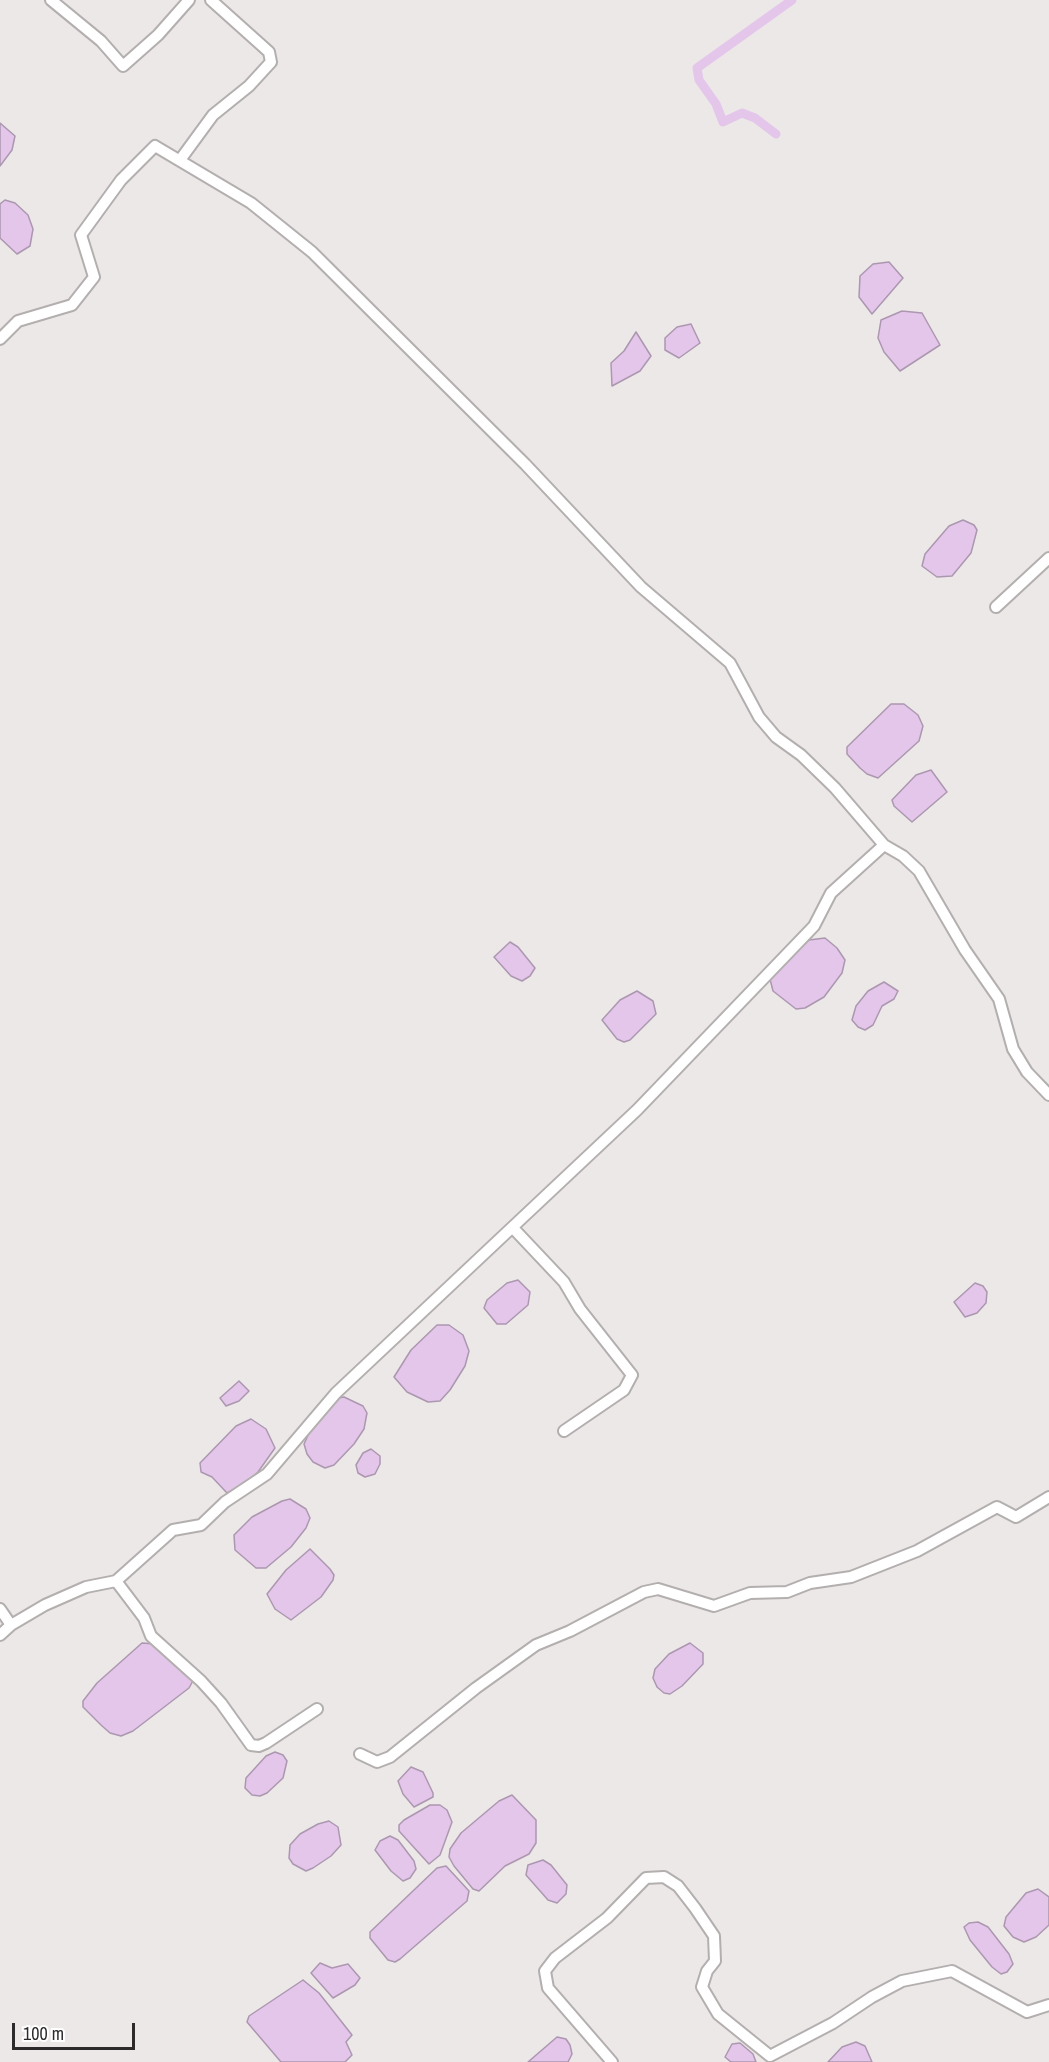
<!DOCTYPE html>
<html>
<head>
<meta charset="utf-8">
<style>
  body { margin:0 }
  #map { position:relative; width:1049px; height:2062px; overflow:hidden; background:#ede8e8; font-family:"Archivo Narrow",sans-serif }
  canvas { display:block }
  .scale { position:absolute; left:12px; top:2023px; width:123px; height:27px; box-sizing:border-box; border:3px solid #2c2a2a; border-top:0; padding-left:8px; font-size:18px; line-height:21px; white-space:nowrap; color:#2c2a2a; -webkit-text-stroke:4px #fff; paint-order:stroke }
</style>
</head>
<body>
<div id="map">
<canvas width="1049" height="2062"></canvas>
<div class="scale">100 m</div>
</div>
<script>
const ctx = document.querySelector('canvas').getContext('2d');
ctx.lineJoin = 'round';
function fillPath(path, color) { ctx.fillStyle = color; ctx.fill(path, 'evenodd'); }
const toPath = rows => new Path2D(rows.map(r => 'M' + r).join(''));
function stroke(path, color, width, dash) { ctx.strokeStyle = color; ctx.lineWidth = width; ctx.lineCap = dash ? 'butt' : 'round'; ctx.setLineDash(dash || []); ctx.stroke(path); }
const water = toPath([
  [0,123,15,136,12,150,0,166,0,123],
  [5,200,15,203,28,215,33,229,30,246,17,254,0,238,0,204,5,200],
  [889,262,903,278,872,314,859,297,860,276,873,264,889,262],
  [902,311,922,313,940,345,900,371,884,352,878,338,881,320,902,311],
  [691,324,700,343,679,358,665,350,665,338,677,327,691,324],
  [636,332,651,356,640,371,612,386,611,363,624,351,636,332],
  [963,520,974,525,977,530,971,553,952,576,937,577,922,566,925,554,949,526,963,520],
  [891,704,904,704,918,715,923,726,919,741,878,778,867,774,860,768,847,754,847,747,891,704],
  [931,770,947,792,912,822,894,806,892,800,916,775,931,770],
  [825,938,837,948,845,960,842,973,824,997,805,1008,796,1009,773,991,770,979,793,953,809,940,825,938],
  [510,942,518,947,535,968,530,976,522,981,511,976,494,957,510,942],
  [884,982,898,991,894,999,882,1006,873,1025,865,1030,858,1027,852,1020,856,1006,868,991,884,982],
  [637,991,653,1001,656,1014,630,1040,624,1042,617,1039,602,1020,620,1000,637,991],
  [518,1280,530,1292,528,1305,506,1324,497,1324,484,1308,487,1300,507,1283,518,1280],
  [975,1283,983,1286,987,1292,986,1303,977,1313,965,1317,954,1302,975,1283],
  [437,1325,449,1325,463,1335,469,1351,465,1366,450,1390,440,1401,428,1402,407,1392,394,1377,411,1350,437,1325],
  [239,1381,249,1391,239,1401,226,1406,220,1398,239,1381],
  [344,1397,363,1406,367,1413,364,1429,354,1444,334,1465,325,1468,313,1462,307,1454,304,1444,309,1433,324,1412,338,1398,344,1397],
  [251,1419,266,1429,275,1448,258,1472,243,1485,227,1493,212,1477,201,1472,200,1463,236,1426,251,1419],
  [371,1449,380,1456,380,1464,375,1474,365,1477,358,1473,356,1465,363,1453,371,1449],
  [290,1499,306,1509,310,1518,306,1528,291,1547,266,1568,256,1568,235,1550,234,1535,252,1517,282,1501,290,1499],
  [310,1549,330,1569,334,1575,333,1580,321,1597,291,1620,275,1609,267,1594,286,1570,310,1549],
  [142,1643,156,1644,194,1679,189,1688,133,1731,121,1736,110,1733,101,1725,83,1707,83,1701,97,1683,142,1643],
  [690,1643,703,1653,703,1664,682,1686,670,1694,664,1693,657,1687,653,1678,655,1669,669,1654,690,1643],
  [275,1752,283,1755,287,1761,283,1778,267,1793,260,1796,252,1795,245,1788,246,1778,266,1756,275,1752],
  [411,1767,423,1772,433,1793,433,1797,414,1807,403,1794,398,1781,411,1767],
  [512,1795,536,1820,536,1843,529,1854,505,1866,479,1891,473,1889,454,1866,449,1857,450,1849,461,1833,499,1801,512,1795],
  [430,1805,440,1805,447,1810,452,1822,440,1855,429,1864,399,1831,399,1825,404,1820,430,1805],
  [329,1821,338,1827,341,1845,331,1856,313,1868,306,1871,293,1864,289,1858,290,1845,300,1834,318,1824,329,1821],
  [390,1836,398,1840,414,1861,416,1869,410,1878,403,1881,391,1871,375,1850,380,1841,390,1836],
  [543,1860,551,1865,567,1885,566,1894,557,1903,548,1900,526,1875,528,1865,543,1860],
  [446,1866,469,1891,467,1901,400,1959,395,1962,388,1960,370,1938,370,1932,437,1868,446,1866],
  [1038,1889,1049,1897,1049,1925,1036,1937,1024,1942,1013,1937,1004,1926,1006,1917,1026,1893,1038,1889],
  [978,1922,988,1927,1009,1954,1013,1964,1007,1972,1001,1974,992,1967,970,1940,964,1927,969,1923,978,1922],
  [320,1963,332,1968,348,1964,360,1978,355,1985,333,1998,311,1973,320,1963],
  [303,1980,319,1993,352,2035,346,2042,352,2055,345,2062,281,2062,247,2022,249,2016,303,1980],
  [557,2037,566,2039,570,2045,572,2054,568,2062,528,2062,557,2037],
  [856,2042,865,2046,872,2062,828,2062,842,2047,856,2042],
  [740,2043,753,2054,756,2062,731,2062,725,2057,732,2044,740,2043]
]);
fillPath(water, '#e3c6ea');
stroke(water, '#ac97b0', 1.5);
stroke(toPath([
  [776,134,755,118,742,113,723,122,716,104,699,80,697,68,792,0]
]), '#e3c6ea', 9);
const minor = toPath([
  [51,0,101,41,123,66,158,35,189,0],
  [180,160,213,115,249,86,271,62,269,52,211,0],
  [0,339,18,321,72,305,94,277,81,235,121,180,155,146,251,203,312,252,525,464,641,587,730,663,759,717,776,737,801,755,835,788,884,845,903,856,919,871,965,950,999,999,1013,1049,1027,1072,1049,1095],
  [996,607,1049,558],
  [513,1228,564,1282,580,1309,632,1375,624,1390,564,1431],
  [116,1581,144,1618,151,1636,201,1681,221,1703,251,1745,259,1746,266,1743,317,1709],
  [0,1609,11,1625],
  [0,1635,11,1625,45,1605,86,1587,116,1581,173,1530,201,1525,225,1502,267,1474,336,1393,637,1110,814,926,831,893,884,845],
  [360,1754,377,1762,390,1757,476,1688,536,1645,570,1631,644,1592,658,1589,714,1606,750,1593,787,1592,810,1583,851,1577,917,1551,997,1507,1016,1517,1049,1497],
  [612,2062,548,1988,545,1971,555,1958,607,1918,646,1878,664,1877,678,1886,695,1908,714,1936,715,1961,707,1971,702,1987,718,2014,770,2056,833,2023,872,1997,902,1981,952,1971,1027,2012,1049,2005]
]);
stroke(minor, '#b4afaf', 14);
stroke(minor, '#fff', 10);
</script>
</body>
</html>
